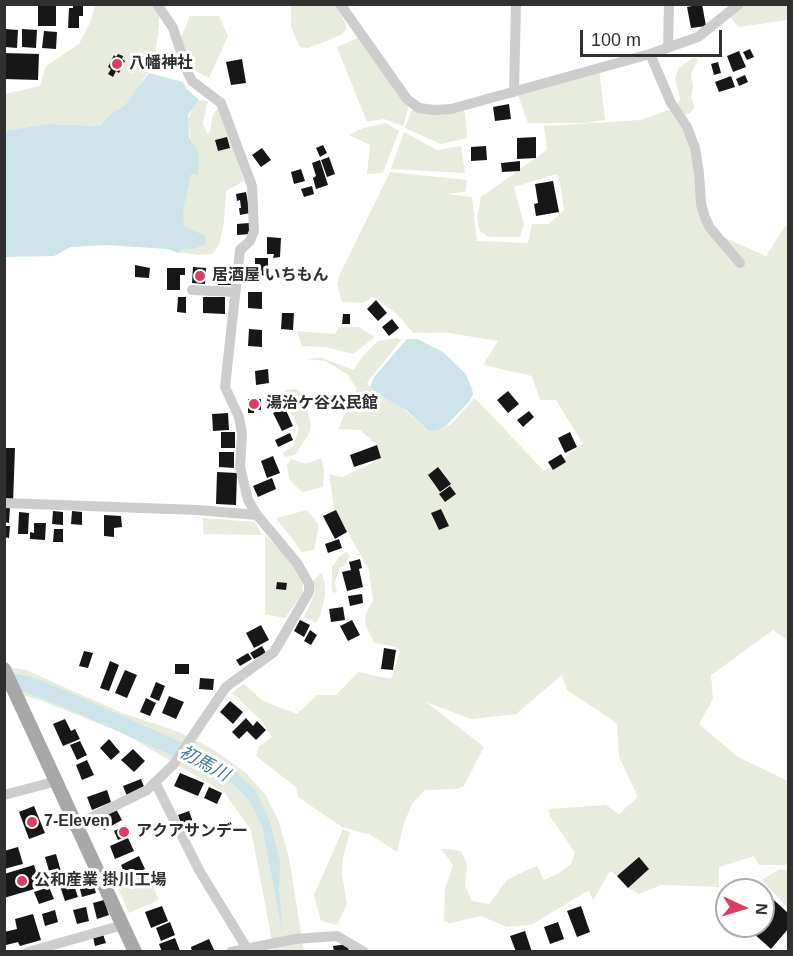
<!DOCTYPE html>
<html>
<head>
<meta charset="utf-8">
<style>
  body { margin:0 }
  #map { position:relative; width:793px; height:956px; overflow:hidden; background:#fff; font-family:Arial,sans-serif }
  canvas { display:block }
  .frame { position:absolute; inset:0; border:6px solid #303030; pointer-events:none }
  .north { position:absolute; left:715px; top:878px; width:60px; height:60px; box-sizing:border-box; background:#fff; border:2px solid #acacac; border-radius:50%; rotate:94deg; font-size:16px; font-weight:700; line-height:24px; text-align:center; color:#303030 }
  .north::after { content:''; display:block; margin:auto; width:21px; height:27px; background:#db3d66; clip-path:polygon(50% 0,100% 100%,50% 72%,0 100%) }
  .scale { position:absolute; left:580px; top:30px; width:142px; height:27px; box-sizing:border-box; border:3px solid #303030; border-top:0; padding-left:8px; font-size:18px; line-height:21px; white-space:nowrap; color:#303030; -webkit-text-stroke:4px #fff; paint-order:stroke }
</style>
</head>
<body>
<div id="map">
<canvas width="793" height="956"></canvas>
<div class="frame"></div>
<div class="north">N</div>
<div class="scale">100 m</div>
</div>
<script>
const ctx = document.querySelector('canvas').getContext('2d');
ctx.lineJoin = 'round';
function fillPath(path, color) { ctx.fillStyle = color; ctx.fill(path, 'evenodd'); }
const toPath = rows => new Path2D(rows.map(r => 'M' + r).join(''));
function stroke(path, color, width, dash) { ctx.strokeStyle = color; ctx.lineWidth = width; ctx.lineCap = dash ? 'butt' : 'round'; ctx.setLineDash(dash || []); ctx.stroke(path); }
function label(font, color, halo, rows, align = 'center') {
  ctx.font = font + ' Arial,"Noto Sans JP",sans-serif'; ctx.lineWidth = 6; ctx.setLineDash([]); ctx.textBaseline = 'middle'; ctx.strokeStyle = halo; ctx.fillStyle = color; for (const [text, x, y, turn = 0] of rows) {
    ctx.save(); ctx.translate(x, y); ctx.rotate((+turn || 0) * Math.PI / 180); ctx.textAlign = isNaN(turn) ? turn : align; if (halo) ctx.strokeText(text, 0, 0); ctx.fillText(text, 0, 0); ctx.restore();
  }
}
fillPath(toPath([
  [335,4,346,24,346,30,341,35,308,48,300,47,291,27,291,5],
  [95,5,159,5,159,26,154,62,137,90,125,105,112,113,100,126,47,124,5,131,5,94,40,86,46,66,79,44,90,23],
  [743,5,788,5,788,20,739,27,730,17],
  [190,16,219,16,228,36,209,78,192,69,180,40],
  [362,36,410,102,403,126,384,119,367,122,337,47],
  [694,57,698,60,691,74,693,87,691,97,695,107,690,113,683,115,677,104,680,99,675,78,679,68],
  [599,69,605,120,586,123,528,123,518,95],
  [201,100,208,101,203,123,207,134,210,132,213,114,219,106,244,181,226,191,224,222,219,245,212,254,198,255,172,251,192,149,188,119,196,102],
  [414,104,462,106,465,113,467,138,441,144,405,128],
  [669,110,687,136,707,230,766,256,788,222,788,641,773,630,711,675,713,699,699,724,738,757,788,781,788,865,759,865,754,856,719,867,719,887,661,885,639,894,628,888,617,876,610,871,593,901,589,890,531,925,507,927,481,916,450,923,444,921,445,889,453,865,441,849,449,849,461,851,467,865,465,886,472,901,489,904,507,880,529,869,537,866,544,880,559,873,571,864,575,853,550,816,549,809,606,805,619,814,638,797,619,757,617,724,611,719,567,690,562,675,516,714,471,719,426,702,484,747,464,786,457,789,425,790,412,804,404,823,397,852,371,835,342,827,298,797,296,787,256,756,259,747,272,737,261,720,232,693,238,688,244,684,263,701,297,714,317,695,336,695,358,672,391,679,400,651,396,647,374,643,365,623,366,614,373,600,369,570,334,508,329,474,342,477,372,463,377,445,360,430,338,429,347,409,342,409,357,389,347,374,325,361,305,359,322,358,354,370,362,357,378,341,397,338,401,340,367,383,375,392,384,392,429,431,450,425,475,398,544,471,583,444,556,400,540,400,532,376,483,365,498,341,449,333,413,333,397,314,373,297,363,303,342,302,337,284,340,274,390,172,467,180,465,192,446,194,472,197,477,241,528,243,532,224,549,224,564,210,560,183,557,174,514,187,524,224,520,237,488,237,479,230,477,218,481,197,547,150,544,126,640,120],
  [386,123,399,131,383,173,367,174,370,145,349,135,363,128],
  [404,132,437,150,461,146,465,173,391,169],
  [339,327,359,327,375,337,353,354,326,347,302,346,297,331,335,334],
  [296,389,305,395,311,427,309,434,295,455,284,457,283,453,293,446,299,429,288,407,280,406,279,398,286,390],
  [321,458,324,470,323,487,302,492,289,479,287,465,291,459,306,464],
  [307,510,319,525,314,550,302,552,276,518],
  [203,518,255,522,262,535,203,534],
  [265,535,302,571,303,593,285,618,265,614],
  [346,552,350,556,344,566,339,568,335,583,337,593,332,592,332,567,339,557],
  [321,573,325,583,325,596,320,616,316,623,304,617,315,593,313,581],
  [4,666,26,670,120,712,179,732,211,748,245,772,265,794,279,822,289,858,304,951,274,951,251,830,225,793,123,733,39,700,5,691],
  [343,829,350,832,343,858,342,874,347,904,337,925,321,921,314,895],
  [779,869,788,870,788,909,762,880],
  [146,871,159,900,129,913,116,884]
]), '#e8ecde');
fillPath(toPath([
  [149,73,183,82,186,88,199,100,188,115,189,137,199,153,198,174,191,174,183,210,184,226,205,236,206,244,193,249,183,249,178,253,168,249,105,245,71,247,54,256,5,257,5,131,47,124,100,126,112,113,125,105],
  [407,339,417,339,443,352,466,374,472,389,473,394,469,402,447,425,437,430,429,431,406,410,375,392,370,387,374,377],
  [195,748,233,770,255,790,269,819,280,861,279,889,283,934,262,826,251,803,240,790,224,776,188,756]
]), '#cce4ea');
stroke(toPath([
  [4,680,27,684,65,699,197,758]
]), '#cce4ea', 16);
fillPath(toPath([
  [38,4,56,4,56,26,38,26],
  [73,4,83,4,83,16,79,16,79,28,68,28,69,8,73,8],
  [702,4,706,26,691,28,687,7],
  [6,29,18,30,17,48,5,47],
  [22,29,37,30,36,48,22,47],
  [44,31,57,32,56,49,42,48],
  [750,49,754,57,747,60,743,52],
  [739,51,746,67,733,72,727,56],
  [4,53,39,54,38,80,4,79],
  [118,54,123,56,122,59,125,61,119,73,116,71,113,77,108,74,111,69,108,67,114,55,116,57],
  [242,59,246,83,231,85,226,62],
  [718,62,721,73,714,75,711,64],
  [745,75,748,82,739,86,736,79],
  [731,76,735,87,719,92,715,82],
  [509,104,511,119,495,121,493,107],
  [227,137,230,148,218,151,215,140],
  [536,137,536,158,517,159,517,138],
  [323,145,327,153,320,157,316,148],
  [486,146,487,160,471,161,471,147],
  [262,148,271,160,261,167,252,155],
  [329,157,335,174,327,177,321,160],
  [320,160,328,185,316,189,313,178,316,176,312,163],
  [520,161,520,171,502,172,501,163],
  [301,169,305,181,294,184,291,172],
  [553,181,559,212,536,216,534,204,538,203,535,184],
  [312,186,314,194,304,197,301,189],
  [246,192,250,213,240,215,239,208,241,208,240,200,237,201,236,194],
  [249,223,250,234,237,235,237,224],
  [267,237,281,238,280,257,273,258,274,254,267,254],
  [255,258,268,258,268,275,255,276],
  [135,265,150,268,149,278,135,277],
  [218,265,230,265,231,285,218,285],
  [193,267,206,268,205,284,192,283],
  [167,268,185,268,185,275,180,275,180,290,167,290],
  [248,292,262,292,262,309,248,308],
  [178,297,186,297,186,313,177,312],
  [203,297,225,297,225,314,203,313],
  [376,300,387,313,378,321,367,309],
  [282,313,294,313,293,330,281,329],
  [343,314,350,314,350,324,342,324],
  [392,319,399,328,389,336,382,327],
  [249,329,262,330,262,347,248,346],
  [268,369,269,383,256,385,255,371],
  [508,391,519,404,508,413,497,400],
  [248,399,261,399,261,410,254,409,254,413,248,413],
  [285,408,293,426,282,431,273,413],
  [529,411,534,417,523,427,517,420],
  [228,413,229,430,213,431,212,414],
  [221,432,235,432,235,448,221,448],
  [570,432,577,447,565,453,558,438],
  [290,433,293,440,278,447,275,440],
  [377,445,381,458,354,467,350,455],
  [4,448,15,448,13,503,4,503],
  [219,452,234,452,234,468,219,467],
  [561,454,566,462,553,470,548,462],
  [273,456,280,473,267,478,261,461],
  [438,467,451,484,440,492,428,475],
  [217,472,237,473,236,505,216,504],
  [272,478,276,489,258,497,253,486],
  [450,486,456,494,445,502,439,494],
  [4,507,10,507,9,523,4,522],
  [441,509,449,526,439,530,431,513],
  [336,510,347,532,335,539,323,516],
  [53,511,63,512,63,525,52,524],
  [72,511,82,512,82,525,71,524],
  [19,512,29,513,28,534,18,534],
  [104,515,121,516,122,527,114,528,114,537,104,536],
  [34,523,46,523,45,540,30,539,30,532,34,533],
  [4,526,10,526,9,538,4,537],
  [54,529,63,529,63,542,53,542],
  [339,539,342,548,328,553,325,544],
  [360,559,362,568,359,569,363,587,347,591,342,572,351,570,349,562],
  [277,582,287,583,286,590,276,589],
  [362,594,363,603,350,606,348,596],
  [343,607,345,620,331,622,329,609],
  [300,620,310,625,304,637,294,631],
  [352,620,360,635,348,641,340,626],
  [261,625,269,640,254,648,246,633],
  [310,630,317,635,311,645,304,641],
  [262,646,266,653,254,659,250,653],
  [384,648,396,650,393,670,381,669],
  [84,651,93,653,88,668,79,666],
  [248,653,252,659,240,666,236,660],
  [110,661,119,665,109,691,100,688],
  [175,664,189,664,189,674,175,674],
  [125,670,137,675,127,698,115,693],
  [200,678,214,679,213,690,199,689],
  [156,682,165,686,159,701,150,697],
  [169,696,184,702,176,719,162,713],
  [146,698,156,703,150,716,140,712],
  [230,701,243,712,233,724,220,712],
  [246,718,253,726,257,721,266,730,256,740,247,731,239,739,232,732],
  [65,719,71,731,75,729,80,739,63,746,53,724],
  [109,739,120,752,111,760,100,748],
  [80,741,87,755,77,760,70,745],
  [133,749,145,761,134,772,121,760],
  [87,760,94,775,82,780,76,765],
  [180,773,204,783,198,796,174,786],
  [141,779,145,789,127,796,123,786],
  [209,787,222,793,217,804,204,798],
  [107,790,111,802,92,810,87,797],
  [34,806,45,833,29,839,19,812],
  [116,809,122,820,104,830,98,819],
  [189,811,193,822,182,826,178,815],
  [126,825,131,834,118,840,114,831],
  [128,838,134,851,115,859,110,846],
  [18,847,23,864,4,869,4,851],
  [56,854,62,875,51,878,45,857],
  [139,856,145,869,126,877,121,865],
  [639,857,649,869,628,888,617,876],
  [34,865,41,887,4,898,4,874],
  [91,877,96,893,82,897,78,881],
  [73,882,78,897,65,901,60,886],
  [754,882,763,890,742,890,745,887,748,889],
  [49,887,54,899,39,904,34,892],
  [763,890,788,913,788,929,771,949,745,926,763,926],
  [727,894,727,910,719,902],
  [104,900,109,915,97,919,93,903],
  [162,906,168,921,151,928,145,912],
  [581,906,590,932,577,937,567,911],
  [86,907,89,921,77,924,73,910],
  [55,910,58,922,45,926,42,914],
  [33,914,41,940,20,946,18,942,6,945,4,932,17,929,15,919],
  [170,922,175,935,161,941,156,928],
  [558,922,564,939,550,944,544,927],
  [525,931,532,952,516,952,510,936],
  [103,934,106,943,95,946,93,937],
  [175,938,180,951,162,952,159,944],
  [209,939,215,952,192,952,191,947],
  [348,944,349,952,334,952,333,946]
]), '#171717');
stroke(toPath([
  [340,4,407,99,419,108,434,110,451,109,650,54,698,37,739,4],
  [668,48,669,4],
  [650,54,671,103,687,127,695,148,699,173,701,204,705,217,710,228,740,263],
  [514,92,516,4],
  [192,290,235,292],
  [4,503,198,510,257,515],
  [155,782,199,870,246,947],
  [4,795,57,781],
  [76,825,147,790,173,765,226,687,274,652,309,592,309,584,297,563,257,515,248,500,240,467,242,434,239,417,225,387,240,250,250,241,254,231,252,186,221,103,192,81,188,73,173,28,157,4],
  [28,952,123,925],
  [231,952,295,939,337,936,364,952]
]), '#cdcdcd', 10);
stroke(toPath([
  [4,669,135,952]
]), '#a8a8a8', 14);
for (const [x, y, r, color] of [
  [117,64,6,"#db3d66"],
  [200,276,6,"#db3d66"],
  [254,404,6,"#db3d66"],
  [32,822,6,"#db3d66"],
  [124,832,6,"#db3d66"],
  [22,881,6,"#db3d66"]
]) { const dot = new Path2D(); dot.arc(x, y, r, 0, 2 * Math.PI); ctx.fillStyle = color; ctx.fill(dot); stroke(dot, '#fff', 2); }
label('bold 16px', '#303030', '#fff', [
  ["八幡神社",129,64],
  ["居酒屋 いちもん",212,276],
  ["湯治ケ谷公民館",266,404],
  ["7-Eleven",44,822],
  ["アクアサンデー",136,832],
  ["公和産業 掛川工場",34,881]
], 'left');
label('italic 18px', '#427e8e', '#fff', [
  ["初馬川",204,764,29]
]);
</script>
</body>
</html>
